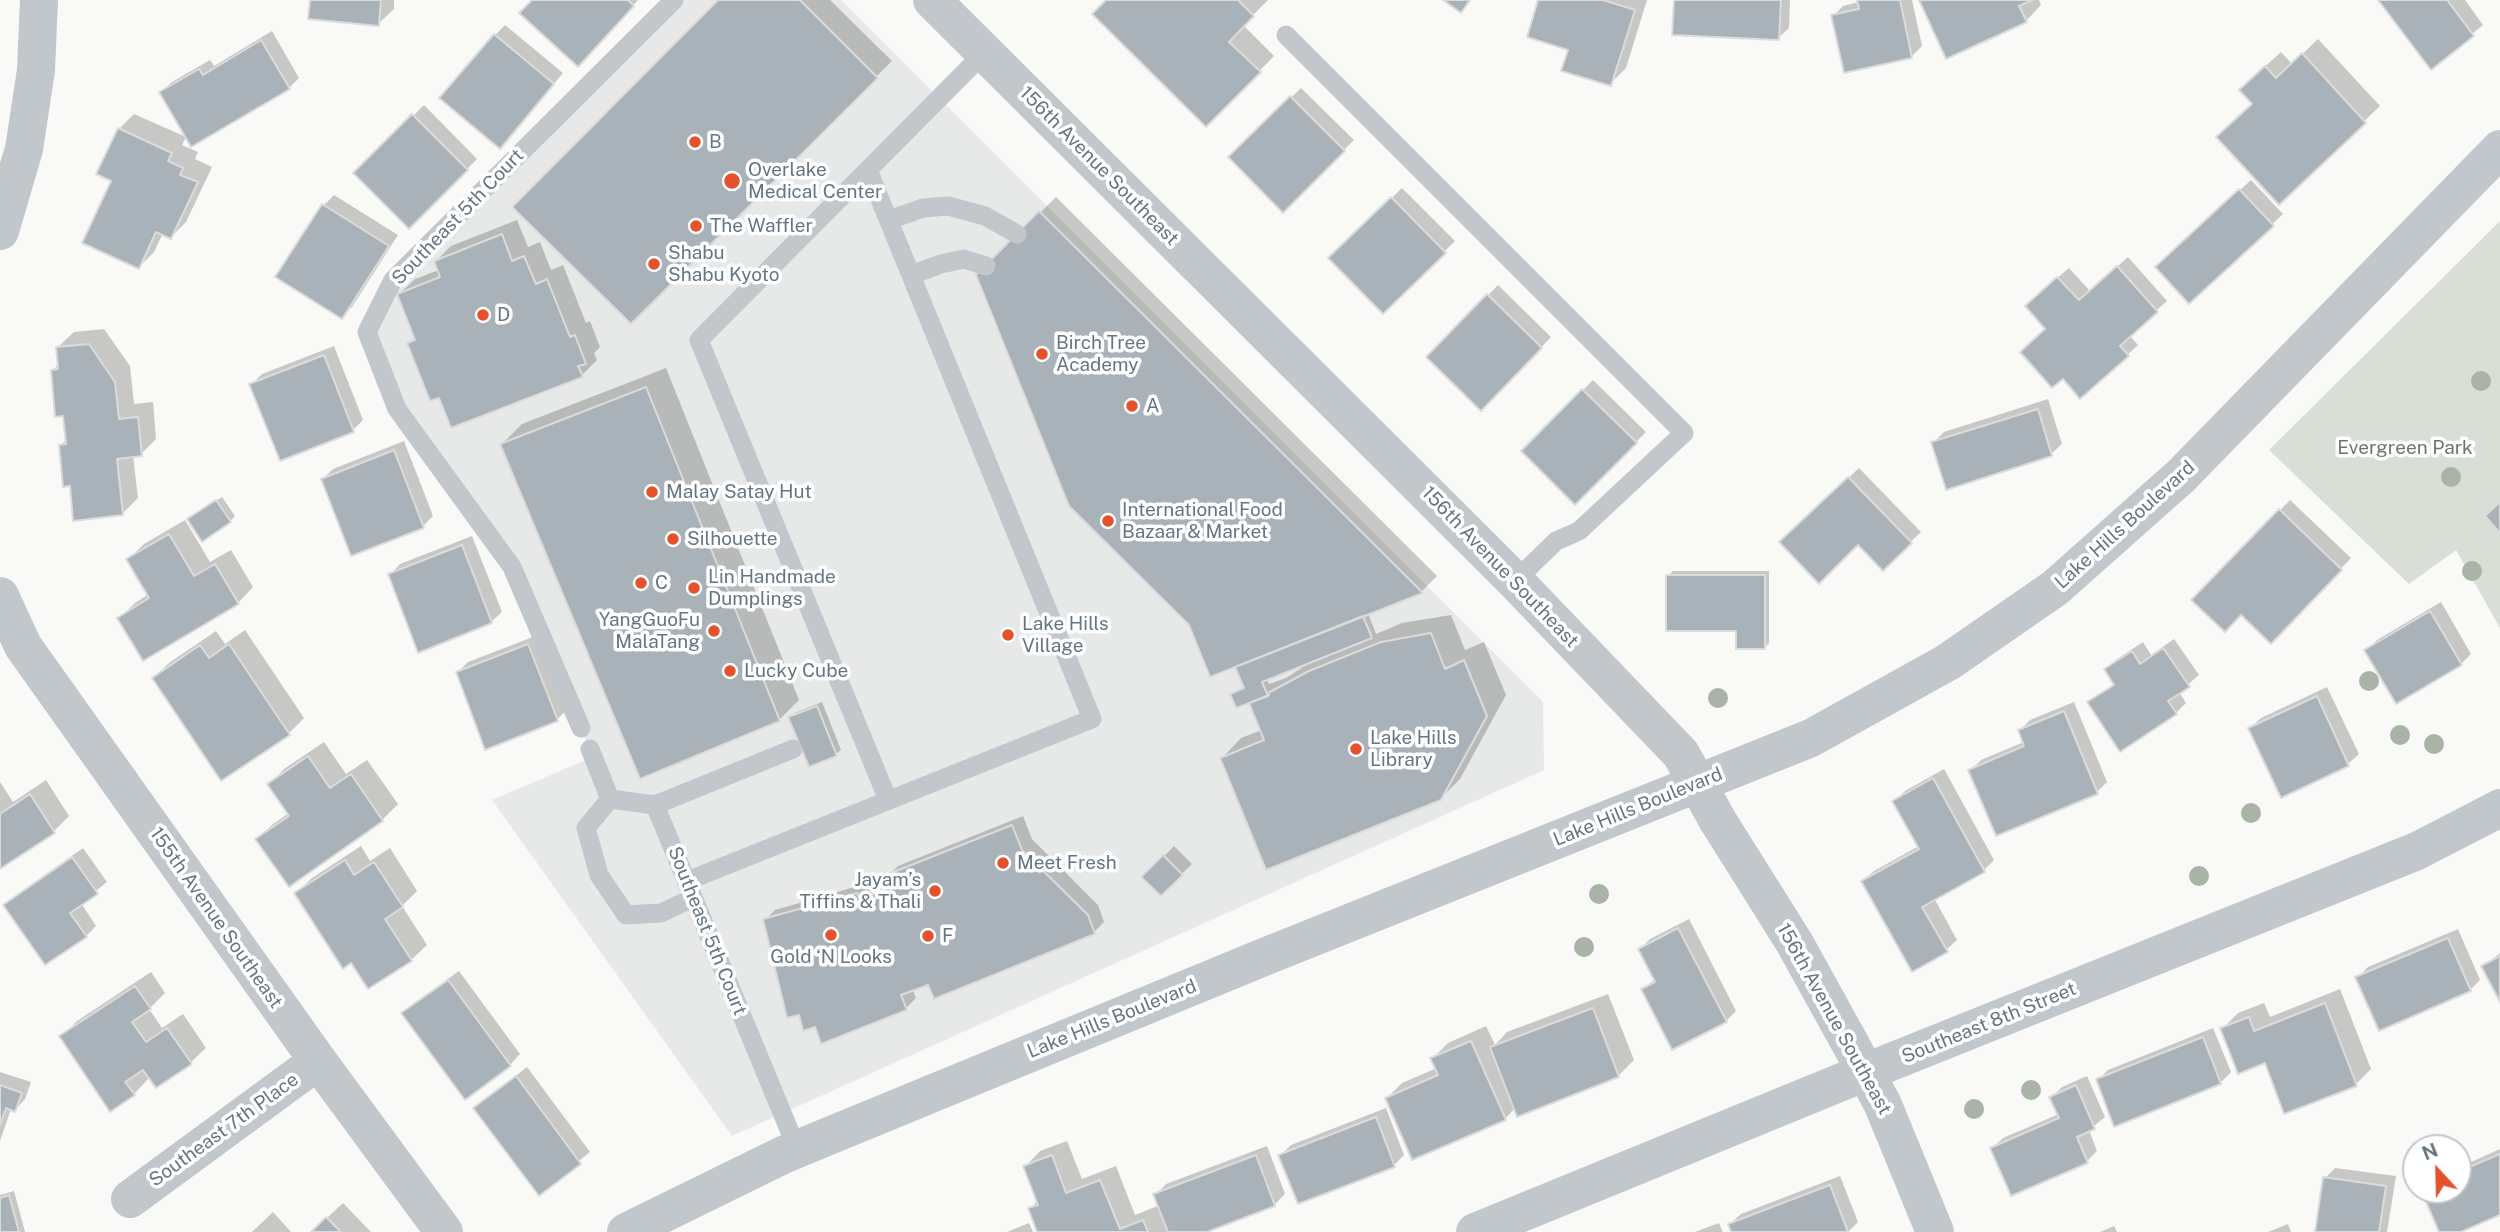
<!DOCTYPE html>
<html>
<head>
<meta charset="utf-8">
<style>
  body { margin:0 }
  #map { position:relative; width:2500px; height:1232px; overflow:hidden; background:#f9f9f7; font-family:"Public Sans",sans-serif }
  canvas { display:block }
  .north { position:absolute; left:2402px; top:1134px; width:70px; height:70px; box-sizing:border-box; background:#fff; border:2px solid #c1c8cd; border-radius:50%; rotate:338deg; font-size:19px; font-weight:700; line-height:28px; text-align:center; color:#647682 }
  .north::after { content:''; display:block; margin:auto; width:24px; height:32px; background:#e4512c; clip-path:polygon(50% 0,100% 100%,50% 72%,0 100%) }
</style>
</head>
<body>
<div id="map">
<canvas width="2500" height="1232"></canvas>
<div class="north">N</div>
</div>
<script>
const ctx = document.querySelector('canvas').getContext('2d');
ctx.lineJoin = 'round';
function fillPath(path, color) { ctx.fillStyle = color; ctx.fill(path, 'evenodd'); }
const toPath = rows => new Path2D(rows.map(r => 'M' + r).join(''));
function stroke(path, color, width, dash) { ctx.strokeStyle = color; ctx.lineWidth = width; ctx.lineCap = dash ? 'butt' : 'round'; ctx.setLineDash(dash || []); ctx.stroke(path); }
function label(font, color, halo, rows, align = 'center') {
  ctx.font = font + ' "Public Sans",sans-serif'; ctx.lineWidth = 7; ctx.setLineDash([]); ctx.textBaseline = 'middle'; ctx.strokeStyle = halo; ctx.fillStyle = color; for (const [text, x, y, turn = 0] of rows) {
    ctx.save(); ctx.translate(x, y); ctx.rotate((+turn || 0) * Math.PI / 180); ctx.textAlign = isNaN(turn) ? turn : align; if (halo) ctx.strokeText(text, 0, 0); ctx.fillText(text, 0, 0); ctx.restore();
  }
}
fillPath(toPath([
  [675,0,841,0,1543,702,1544,770,732,1136,492,800,593,757,512,567,397,409,367,332,390,285]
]), '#e7e8e8');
fillPath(toPath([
  [2500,221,2500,628,2456,550,2409,584,2269,450]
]), '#d9ded6');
fillPath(toPath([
  [312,0,394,0,394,9,378,24],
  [534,0,638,0,588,54],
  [721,0,830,0,892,61,631,321],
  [1108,0,1268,0,1243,25,1274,56,1206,125],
  [1540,0,1647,0,1626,68,1610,84,1571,48],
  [1675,0,1790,0,1789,28,1778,38],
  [1859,0,1912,0,1922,46,1911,57,1833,16,1843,6,1859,2],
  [1921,0,2039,0,2041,5,2026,21],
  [2380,0,2465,0,2483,25,2431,67],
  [505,25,563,73,510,136,495,35],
  [272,31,299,78,289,88,161,92,172,82,210,60,214,66],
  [2318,39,2380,106,2279,202,2254,104,2256,75,2281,52,2292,64],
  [1301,88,1354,140,1283,210,1231,157],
  [424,105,477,159,409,227,356,173],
  [134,114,186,137,182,145,198,152,195,159,212,167,186,222,171,237,163,233,154,252,139,267,113,180,119,129],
  [2251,180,2283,214,2190,302,2168,257],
  [1402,188,1455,241,1383,312,1330,258],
  [334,195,398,235,352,307,341,317,277,277,324,205],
  [1056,197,1437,576,1422,591,1368,613,1376,634,1402,623,1451,615,1465,650,1484,642,1506,695,1460,779,1440,799,1222,758,1241,738,1262,730,1250,701,1232,694,1245,686,1237,668,1190,624,978,275],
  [1305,663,1306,665,1286,678,1269,684,1266,678],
  [517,220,528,247,540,242,551,270,563,265,586,323,590,321,600,347,594,353,597,360,582,375,440,396,409,343,416,337,399,294,415,279,439,270,436,261,451,246],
  [2128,257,2167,301,2129,335,2138,345,2127,355,2047,329,2037,295,2069,268,2090,291],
  [1498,285,1551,337,1481,409,1428,357],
  [104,329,130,366,134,404,153,402,156,439,141,454,133,455,138,498,122,514,72,484,61,445,67,439,64,414,52,371,60,363,58,347,74,332],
  [334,346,363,420,353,430,251,385,262,374],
  [666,368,799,700,779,720,502,444,522,424],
  [1593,380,1646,432,1575,503,1523,451],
  [2048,399,2062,444,2051,454,1933,443,1944,432],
  [404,441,433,516,423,526,323,479,333,469],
  [1859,468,1921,532,1883,568,1858,543,1781,542],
  [222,497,235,516,230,521,194,514],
  [2290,500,2351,558,2271,641,2241,613,2194,599],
  [185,520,210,562,231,550,253,587,238,603,120,618,135,603,149,594,128,560,144,544],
  [472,536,502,612,491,622,390,575,400,564],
  [1673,571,1769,571,1769,643,1765,647,1738,629,1668,576],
  [2441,602,2471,654,2461,664,2367,650,2377,640],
  [245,630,304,718,289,733,221,778,154,678,169,663,216,631,225,644],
  [538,635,567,709,557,720,458,672,468,662],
  [2174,639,2199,675,2179,692,2186,703,2176,713,2090,702,2115,683,2106,670,2117,659,2143,642,2151,655],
  [2327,687,2359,754,2348,764,2250,728,2261,718],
  [822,702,841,750,836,754,790,718,795,713],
  [2074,702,2107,782,2097,792,1971,770,1981,760,2024,742,2020,730,2030,720],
  [324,742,346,774,367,760,398,804,382,820,289,885,257,839,273,824,289,813,269,785,284,769],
  [1944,769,1994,860,1983,871,1934,898,1957,940,1946,950,1863,881,1874,871,1919,846,1895,801,1905,791],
  [46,780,69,816,54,831,0,867,0,782,13,802],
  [1023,816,1032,839,1098,905,1104,922,1094,932,912,989,916,998,906,1008,765,920,775,910,868,883,873,895,892,887,888,876,898,866],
  [361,846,370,861,390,848,417,891,402,906,427,945,411,960,352,961,296,893,312,878],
  [1174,846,1192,864,1161,894,1144,877],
  [83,848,107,882,81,903,96,926,86,936,6,905,16,895],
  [1689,919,1736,1011,1726,1021,1643,990,1655,979,1640,949,1650,939],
  [2458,929,2480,980,2470,990,2358,977,2368,967],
  [2500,953,2500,998,2483,967],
  [459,971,520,1054,510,1065,404,1014,414,1003],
  [151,972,165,993,149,1009,162,1028,183,1014,206,1048,190,1063,150,1077,134,1094,62,1037,77,1021],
  [2340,989,2371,1069,2356,1084,2266,1061,2223,1028,2238,1013,2264,1003,2270,1017],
  [1608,994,1634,1060,1618,1076,1515,1108,1505,1119,1387,1098,1402,1083,1437,1068,1433,1058,1448,1043,1486,1026,1495,1045,1507,1032],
  [2213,1028,2231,1072,2220,1083,2098,1080,2108,1070],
  [527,1067,590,1152,539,1193,476,1108],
  [0,1072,31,1082,25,1099,15,1110,11,1109,0,1141],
  [2087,1076,2105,1117,2089,1130,2097,1151,2087,1161,1992,1148,2003,1138,2059,1114,2052,1097,2062,1087],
  [1386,1108,1404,1155,1394,1165,1280,1156,1291,1145],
  [1067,1141,1082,1179,1116,1166,1135,1215,1160,1205,1156,1195,1166,1184,1267,1146,1285,1194,1274,1205,1202,1232,1039,1232,1030,1209,1038,1200,1025,1167,1040,1151],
  [2500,1149,2500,1213,2457,1232,2441,1232,2423,1190,2458,1190,2458,1168],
  [2335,1168,2396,1176,2387,1232,2317,1232,2325,1178],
  [1840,1176,1858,1222,1848,1232,1733,1232,1730,1224,1741,1214],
  [14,1191,25,1232,0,1232,0,1195],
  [343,1203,371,1232,312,1232],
  [273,1212,291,1232,252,1232],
  [1029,1223,1033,1232,1007,1232],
  [1719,1223,1723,1232,1695,1232],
  [2288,1224,2291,1232,2268,1232],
  [2114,1226,2117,1232,2100,1232]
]), '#0003');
const building = toPath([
  [310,0,381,0,379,26,308,19,310,0],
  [532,0,628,0,634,6,578,67,519,13,532,0],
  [718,0,800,0,878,78,631,324,512,207,718,0],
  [1106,0,1238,0,1254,16,1229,42,1261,72,1206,127,1092,14,1106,0],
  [1443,0,1470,0,1461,13,1443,0],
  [1538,0,1603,0,1635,10,1611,86,1561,71,1568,50,1527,37,1538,0],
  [1674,0,1781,0,1779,40,1672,35,1674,0],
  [1857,0,1900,0,1912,58,1844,73,1831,15,1859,9,1857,0],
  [1919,0,2032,0,2019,6,2027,22,1946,59,1919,0],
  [2378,0,2447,0,2474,36,2431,70,2378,0],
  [494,34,554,84,500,149,439,98,494,34],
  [261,40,290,89,191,147,159,92,199,69,203,75,261,40],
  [2302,53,2366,123,2279,205,2216,137,2252,104,2239,90,2265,66,2276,78,2302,53],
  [1290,96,1345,151,1283,213,1228,157,1290,96],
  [412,114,468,170,409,229,353,173,412,114],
  [118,128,172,153,168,161,183,168,180,175,198,182,171,239,156,232,139,269,82,243,111,181,96,174,118,128],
  [2239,189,2274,226,2189,304,2155,267,2239,189],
  [1391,197,1446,253,1383,314,1328,258,1391,197],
  [322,204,389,246,342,319,275,277,322,204],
  [1039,211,1423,593,1210,677,1189,625,1069,506,976,275,1039,211],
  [502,234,512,261,524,256,536,284,547,279,570,337,575,335,586,364,578,366,583,377,451,428,439,398,430,401,407,343,415,340,397,294,440,277,434,261,502,234],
  [2117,266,2158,312,2120,346,2129,356,2080,399,2063,379,2052,388,2020,352,2045,329,2025,306,2057,277,2079,300,2117,266],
  [1487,294,1542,348,1481,411,1426,357,1487,294],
  [89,344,115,382,119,419,138,417,142,456,117,459,123,515,73,521,70,486,63,487,59,445,66,444,63,416,55,417,51,370,58,369,56,347,89,344],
  [324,355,354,432,280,461,249,384,324,355],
  [646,387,780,721,640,779,500,444,646,387],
  [1582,389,1637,443,1575,505,1521,451,1582,389],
  [2038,409,2052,456,1946,490,1931,442,2038,409],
  [394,450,424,528,351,556,321,479,394,450],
  [1848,477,1912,543,1883,571,1858,545,1819,584,1779,542,1848,477],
  [216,500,231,522,202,542,187,519,216,500],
  [2500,502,2500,533,2485,516,2500,502],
  [2279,509,2342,570,2271,644,2241,615,2225,632,2191,600,2279,509],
  [169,534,194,576,215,564,239,604,143,661,117,618,149,598,126,559,169,534],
  [462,545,492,623,418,653,388,574,462,545],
  [1666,575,1765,575,1765,649,1736,649,1736,631,1666,631,1666,575],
  [2430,611,2462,665,2396,704,2364,650,2430,611],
  [1363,616,1372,638,1262,682,1268,696,1236,708,1230,694,1244,688,1235,667,1363,616],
  [1431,633,1445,669,1464,660,1487,716,1441,800,1266,870,1220,758,1264,740,1249,703,1269,695,1268,693,1309,671,1381,642,1431,633],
  [229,644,290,735,221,781,152,678,200,645,209,658,229,644],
  [528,644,558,721,485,750,456,672,528,644],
  [2163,648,2190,687,2168,701,2177,714,2120,752,2087,702,2114,685,2104,669,2132,651,2140,664,2163,648],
  [2317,696,2349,766,2281,798,2248,728,2317,696],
  [817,706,837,756,809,767,788,717,817,706],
  [2064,711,2098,794,1996,836,1968,770,2024,746,2018,730,2064,711],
  [308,756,330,788,351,774,383,821,289,887,255,839,289,816,267,784,308,756],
  [1933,778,1985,872,1922,907,1948,952,1912,972,1861,881,1919,849,1892,801,1933,778],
  [30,794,55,833,0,869,0,814,30,794],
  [1012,825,1022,850,1088,915,1095,934,934,999,928,985,901,995,907,1010,821,1044,815,1027,803,1031,799,1015,787,1018,763,919,857,893,862,904,892,892,886,875,1012,825],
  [1163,855,1183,875,1161,896,1141,877,1163,855],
  [72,857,98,894,70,913,87,937,45,965,3,905,72,857],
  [345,860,354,875,374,862,403,907,385,919,412,961,368,989,351,963,343,969,294,893,345,860],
  [1678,928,1727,1022,1672,1050,1641,989,1655,982,1638,949,1678,928],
  [2448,938,2471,991,2379,1031,2355,977,2448,938],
  [2500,956,2500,1002,2481,966,2500,956],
  [448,980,511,1066,465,1100,401,1013,448,980],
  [135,986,151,1009,132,1022,146,1042,167,1028,192,1064,156,1088,143,1070,125,1082,135,1095,110,1112,59,1036,135,986],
  [2325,1003,2357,1086,2284,1114,2265,1063,2238,1074,2220,1028,2249,1017,2254,1031,2325,1003],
  [1593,1008,1619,1077,1517,1117,1490,1047,1593,1008],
  [2203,1037,2221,1084,2114,1127,2096,1079,2203,1037],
  [1471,1041,1506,1120,1412,1160,1385,1098,1438,1075,1430,1058,1471,1041],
  [516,1076,581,1164,539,1196,473,1108,516,1076],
  [0,1085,22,1093,15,1112,6,1108,0,1125,0,1085],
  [2076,1085,2095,1129,2077,1137,2088,1163,2011,1196,1990,1148,2059,1118,2049,1097,2076,1085],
  [1376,1117,1395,1167,1298,1204,1278,1155,1376,1117],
  [2500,1154,2500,1215,2461,1232,2439,1232,2421,1190,2458,1190,2458,1172,2500,1154],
  [1052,1155,1066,1193,1100,1180,1120,1229,1143,1220,1148,1232,1037,1232,1028,1208,1038,1205,1023,1166,1052,1155],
  [1256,1155,1275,1206,1207,1232,1168,1232,1153,1194,1256,1155],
  [2323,1177,2386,1186,2379,1232,2315,1232,2323,1177],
  [1830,1185,1848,1232,1731,1232,1728,1224,1830,1185],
  [9,1195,19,1232,0,1232,0,1198,9,1195],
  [326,1217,341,1232,311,1232,326,1217]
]);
fillPath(building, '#a9b2b8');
stroke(building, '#dbdbd9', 2);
stroke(toPath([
  [1286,35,1684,433,1579,531,1556,541,1515,581],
  [889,220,923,208,948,206,985,216,1017,234],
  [911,275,941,264,964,259,986,266],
  [581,728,512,567,397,409,367,332,393,280,674,0],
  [590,749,610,799,655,805,797,1149],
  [610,799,586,828,599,875,626,915,661,913,693,898],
  [888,800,699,340,984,53],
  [655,805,793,749],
  [687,881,1092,719,868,170]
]), '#c2c7cb', 19);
stroke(toPath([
  [0,231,24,149,36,70,39,0],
  [0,596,23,646,318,1061,444,1232],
  [130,1199,318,1061],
  [1475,1232,1866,1072,2417,851,2500,808]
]), '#c2c7cb', 38);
stroke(toPath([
  [932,0,1515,581,1681,754,1718,821,1794,942,1851,1045,1883,1105,1935,1232],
  [626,1232,783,1155,824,1138,1264,957,1811,738,1948,662,2055,588,2181,476,2500,149]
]), '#c2c7cb', 38);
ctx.fillStyle = '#a9b3a6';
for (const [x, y] of [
  [2481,381],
  [2451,477],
  [2472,571],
  [2369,681],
  [1718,698],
  [2400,735],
  [2434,744],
  [2251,813],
  [2199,876],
  [1599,894],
  [1584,947],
  [2031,1090],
  [1974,1109]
]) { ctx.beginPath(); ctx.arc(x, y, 10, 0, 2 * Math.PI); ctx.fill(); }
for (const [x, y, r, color] of [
  [695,142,7,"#e4512c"],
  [732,181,9,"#e4512c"],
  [696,226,7,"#e4512c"],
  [654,264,7,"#e4512c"],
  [483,315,7,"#e4512c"],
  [1042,354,7,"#e4512c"],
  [1132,406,7,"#e4512c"],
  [652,492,7,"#e4512c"],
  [1108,521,7,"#e4512c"],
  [673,539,7,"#e4512c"],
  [641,583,7,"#e4512c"],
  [694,588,7,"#e4512c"],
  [714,631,7,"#e4512c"],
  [1008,635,7,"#e4512c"],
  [730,671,7,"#e4512c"],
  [1356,749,7,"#e4512c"],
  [1003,863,7,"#e4512c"],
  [935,891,7,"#e4512c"],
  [831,935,7,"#e4512c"],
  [928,936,7,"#e4512c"]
]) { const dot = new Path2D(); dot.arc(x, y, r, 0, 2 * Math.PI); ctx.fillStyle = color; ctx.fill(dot); stroke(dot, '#fff', 2.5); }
label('19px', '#647682', '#fff', [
  ["B",709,142],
  ["Overlake",748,170],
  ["Medical Center",748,192],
  ["The Waffler",710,226],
  ["Shabu",668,253],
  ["Shabu Kyoto",668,275],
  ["D",497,315],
  ["Birch Tree",1056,343],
  ["Academy",1056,365],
  ["A",1146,406],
  ["Malay Satay Hut",666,492],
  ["International Food",1122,510],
  ["Bazaar & Market",1122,532],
  ["Silhouette",687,539],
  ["Lin Handmade",708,577],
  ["Dumplings",708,599],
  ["C",655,583],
  ["YangGuoFu",700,620,"right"],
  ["MalaTang",700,642,"right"],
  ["Lake Hills",1022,624],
  ["Village",1022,646],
  ["Lucky Cube",744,671],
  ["Lake Hills",1370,738],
  ["Library",1370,760],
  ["Meet Fresh",1017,863],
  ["Jayam’s",921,880,"right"],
  ["Tiffins & Thali",921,902,"right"],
  ["F",942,936],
  ["Gold ‘N Looks",831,957,"center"]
], 'left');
label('19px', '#647682', '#fff', [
  ["156th Avenue Southeast",1099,166,45],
  ["Southeast 5th Court",458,217,-46],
  ["Lake Hills Boulevard",2125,525,-42],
  ["156th Avenue Southeast",1500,567,46],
  ["Lake Hills Boulevard",1638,807,-22],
  ["155th Avenue Southeast",216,918,55],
  ["Southeast 5th Court",707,931,68],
  ["Lake Hills Boulevard",1112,1019,-22],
  ["156th Avenue Southeast",1834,1019,61],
  ["Southeast 8th Street",1989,1023,-22],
  ["Southeast 7th Place",224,1130,-36]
]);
label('19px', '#687a63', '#fff', [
  ["Evergreen Park",2405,448]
]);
</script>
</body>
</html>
